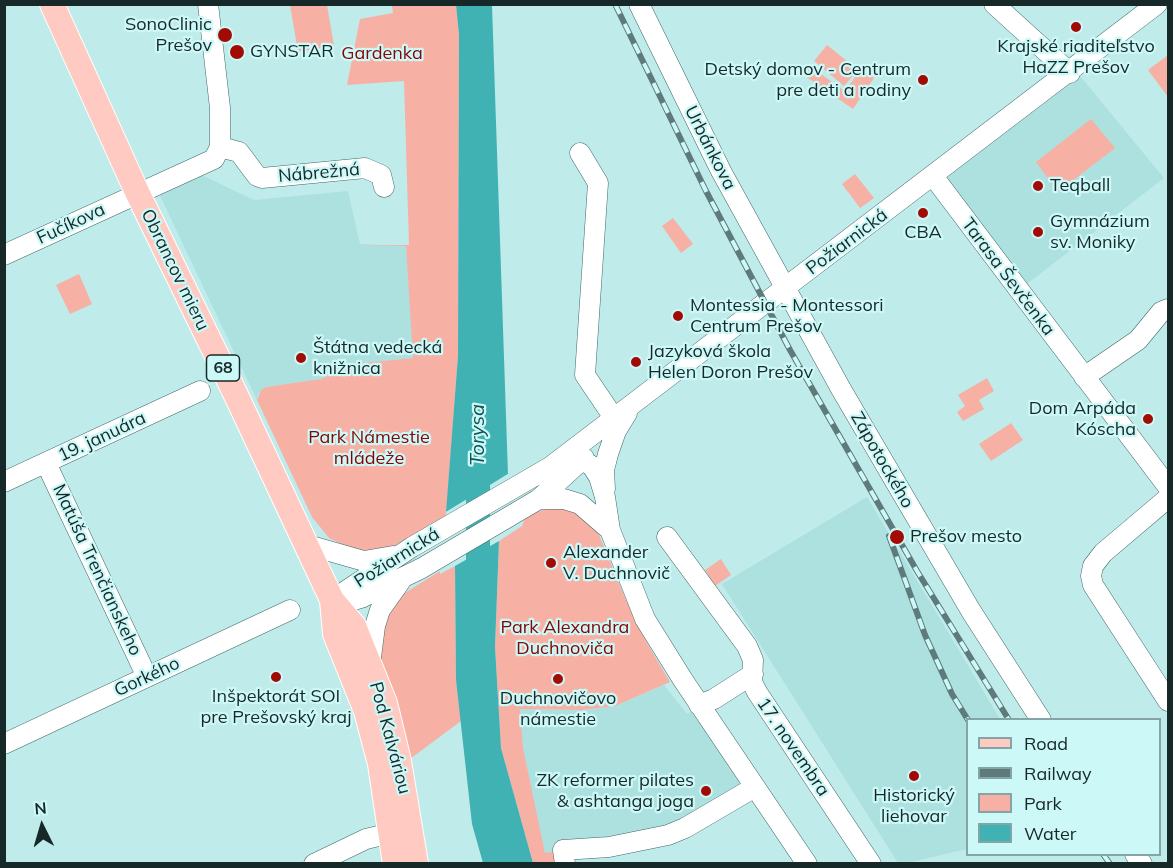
<!DOCTYPE html>
<html>
<head>
<meta charset="utf-8">
<style>
  body { margin:0 }
  #map { position:relative; width:1173px; height:868px; overflow:hidden; background:#c0ebeb; font-family:Mulish,sans-serif }
  canvas { display:block }
  .frame { position:absolute; inset:0; border:6px solid #172828; pointer-events:none }
  .legend { position:absolute; left:966px; top:718px; width:195px; height:138px; box-sizing:border-box; background:#cdf8f8; border:2px solid #84a5a5; margin:0; padding:8px 10px; list-style:none; font-size:18px; color:#172828 }
  .legend li { display:flex; align-items:center; gap:12px; height:30px }
  .legend b { width:30px; border:2px solid #84a5a5 }
  .north { position:absolute; left:12px; top:796px; width:60px; height:60px; -webkit-text-stroke:4px #cdf8f8; paint-order:stroke; rotate:355deg; font-size:16px; font-weight:700; line-height:24px; text-align:center; color:#172828 }
  .north::after { content:''; display:block; margin:auto; width:21px; height:27px; background:#172828; clip-path:polygon(50% 0,100% 100%,50% 72%,0 100%) }
</style>
</head>
<body>
<div id="map">
<canvas width="1173" height="868"></canvas>
<div class="frame"></div>
<ul class="legend">
<li><b style="height:8px;background:#fecac1"></b>Road</li>
<li><b style="height:8px;background:#5e7a7a"></b>Railway</li>
<li><b style="height:16px;background:#f7b0a4"></b>Park</li>
<li><b style="height:16px;background:#41b2b3"></b>Water</li>
</ul>
<div class="north">N</div>
</div>
<script>
const ctx = document.querySelector('canvas').getContext('2d');
ctx.lineJoin = 'round';
function fillPath(path, color) { ctx.fillStyle = color; ctx.fill(path, 'evenodd'); }
const toPath = rows => new Path2D(rows.map(r => 'M' + r).join(''));
function stroke(path, color, width, dash) { ctx.strokeStyle = color; ctx.lineWidth = width; ctx.lineCap = dash ? 'butt' : 'round'; ctx.setLineDash(dash || []); ctx.stroke(path); }
function label(font, color, halo, rows, align = 'center') {
  ctx.font = font + ' Mulish,sans-serif'; ctx.lineWidth = 4.5; ctx.setLineDash([]); ctx.textBaseline = 'middle'; ctx.strokeStyle = halo; ctx.fillStyle = color; for (const [text, x, y, turn = 0] of rows) {
    ctx.save(); ctx.translate(x, y); ctx.rotate((+turn || 0) * Math.PI / 180); ctx.textAlign = isNaN(turn) ? turn : align; if (halo) ctx.strokeText(text, 0, 0); ctx.fillText(text, 0, 0); ctx.restore();
  }
}
fillPath(toPath([
  [1076,71,1164,178,1023,287,941,175],
  [189,169,254,200,348,191,360,244,406,246,414,358,341,365,334,373,321,379,266,387,258,394,257,400,152,179],
  [867,497,1000,719,968,720,967,849,907,863,898,863,722,584],
  [664,685,687,714,702,705,755,787,685,828,545,854,522,745,520,709,582,710,615,706]
]), '#ace1e0');
fillPath(toPath([
  [290,5,327,5,334,46,298,52],
  [392,5,456,5,459,35,458,356,446,516,388,549,356,551,329,538,312,517,257,400,261,390,266,387,321,379,334,373,341,365,413,358,406,246,360,245,409,245,404,81,347,85,360,19,393,13],
  [827,45,858,70,844,86,814,61],
  [1168,55,1168,97,1148,70],
  [808,65,845,91,861,69,874,78,853,109,802,74],
  [1091,119,1115,148,1058,192,1036,162],
  [855,174,874,198,860,208,842,184],
  [673,218,693,244,681,253,662,226],
  [79,274,92,304,70,314,56,285],
  [987,378,994,391,979,400,984,409,963,421,957,412,965,406,958,395],
  [1011,423,1023,440,991,461,979,444],
  [554,507,572,509,597,530,626,600,647,643,670,682,615,706,582,710,520,709,523,748,545,853,563,850,565,863,533,863,501,748,495,647,499,541,522,526,526,515],
  [721,559,731,575,715,586,705,570],
  [455,566,456,680,461,721,410,759,380,658,381,640,387,618,403,594,440,571,440,574]
]), '#f7b0a4');
fillPath(toPath([
  [456,5,492,5,508,475,446,512,458,356,459,35],
  [499,541,495,647,501,748,533,863,483,863,472,824,456,680,455,566]
]), '#41b2b3');
fillPath(toPath([
  [511,472,510,477,446,515,446,512]
]), '#c0ebeb');
stroke(toPath([
  [478,460,478,584]
]), '#41b2b3', 24);
const minor = toPath([
  [639,4,721,171,841,389,971,611,1041,720],
  [994,4,1070,73],
  [220,147,239,152,257,176,262,178,365,168,381,175,384,187],
  [580,153,598,183,585,375,614,418],
  [933,176,1168,487],
  [4,255,214,159,220,147,220,108,208,4],
  [1084,377,1138,340,1161,312,1168,309],
  [46,463,147,677],
  [555,465,582,460,592,466,599,477,605,497,610,530,645,619,683,680,807,864],
  [4,482,200,391],
  [605,489,604,470,608,454,616,431,627,413],
  [1168,498,1103,553,1093,566,1091,576,1093,585,1168,701],
  [539,499,564,499,580,504,610,530],
  [667,537,747,646,753,660,752,682,757,692,871,864],
  [308,545,364,561,393,556],
  [332,600,412,547,550,467,1157,4],
  [332,600,347,602,361,598,422,568,539,499,584,458],
  [370,665,375,626,380,610,400,582],
  [699,705,714,699,753,674],
  [4,744,290,610],
  [1135,854,1142,864],
  [314,864,366,839,403,830],
  [565,864,563,850,609,847,668,835,685,828,755,787]
]);
const major = toPath([
  [52,4,137,192,235,393,332,600,354,626,385,703,399,761,416,864],
  [332,600,335,634,366,711,380,764,395,864]
]);
stroke(minor, '#3e6666', 21);
stroke(major, '#fff', 26);
stroke(minor, '#fff', 20);
stroke(major, '#fecac1', 24);
const rail = toPath([
  [615,4,706,191,790,350,917,571,1009,720],
  [889,536,925,635,952,694,968,720],
  [1103,854,1110,864]
]);
stroke(rail, '#5e7a7a', 6);
stroke(rail, '#cdf8f8', 4, [11]);
for (const [x, y, r, color] of [
  [1076,27,6,"#a20b04"],
  [225,35,8,"#a20b04"],
  [237,52,8,"#a20b04"],
  [923,80,6,"#a20b04"],
  [1038,186,6,"#a20b04"],
  [923,213,6,"#a20b04"],
  [1038,232,6,"#a20b04"],
  [678,316,6,"#a20b04"],
  [301,358,6,"#a20b04"],
  [636,362,6,"#a20b04"],
  [1148,419,6,"#a20b04"],
  [897,537,8,"#a20b04"],
  [551,563,6,"#a20b04"],
  [276,677,6,"#a20b04"],
  [558,679,6,"#a20b04"],
  [914,776,6,"#a20b04"],
  [706,791,6,"#a20b04"]
]) { const dot = new Path2D(); dot.arc(x, y, r, 0, 2 * Math.PI); ctx.fillStyle = color; ctx.fill(dot); stroke(dot, '#cdf8f8', 2); }
for (const [x, y, w] of [
  [223,368,33]
]) { const box = new Path2D(); box.roundRect(x - w / 2, y - 13, w, 26, 4.5); ctx.fillStyle = '#cdf8f8'; ctx.fill(box); stroke(box, '#172828', 1.5); }
label('bold 16px', '#172828', null, [
  ["68",223,368]
]);
label('18px', '#172828', '#cdf8f8', [
  ["SonoClinic",212,25,"right"],
  ["Prešov",212,46,"right"],
  ["Krajské riaditeľstvo",1076,47,"center"],
  ["HaZZ Prešov",1076,68,"center"],
  ["GYNSTAR",250,52],
  ["Detský domov - Centrum",911,70,"right"],
  ["pre deti a rodiny",911,91,"right"],
  ["Teqball",1050,186],
  ["Gymnázium",1050,222],
  ["sv. Moniky",1050,243],
  ["CBA",923,233,"center"],
  ["Montessia - Montessori",690,306],
  ["Centrum Prešov",690,327],
  ["Štátna vedecká",313,348],
  ["knižnica",313,369],
  ["Jazyková škola",648,352],
  ["Helen Doron Prešov",648,373],
  ["Dom Arpáda",1136,409,"right"],
  ["Kóscha",1136,430,"right"],
  ["Prešov mesto",910,537],
  ["Alexander",563,553],
  ["V. Duchnovič",563,574],
  ["Inšpektorát SOI",276,697,"center"],
  ["pre Prešovský kraj",276,718,"center"],
  ["Duchnovičovo",558,699,"center"],
  ["námestie",558,720,"center"],
  ["ZK reformer pilates",694,781,"right"],
  ["& ashtanga joga",694,802,"right"],
  ["Historický",914,796,"center"],
  ["liehovar",914,817,"center"]
], 'left');
label('18px', '#840501', '#cdf8f8', [
  ["Gardenka",382,54],
  ["Park Námestie",369,438],
  ["mládeže",369,459],
  ["Park Alexandra",565,628],
  ["Duchnoviča",565,649]
]);
label('18px', '#172828', '#cdf8f8', [
  ["Urbánkova",710,148,63],
  ["Nábrežná",319,173,-5],
  ["Fučíkova",71,224,-25],
  ["Požiarnická",847,242,-37],
  ["Obrancov mieru",175,270,64],
  ["Tarasa Ševčenka",1008,277,53],
  ["19. januára",102,437,-25],
  ["Zápotockého",882,460,60],
  ["Požiarnická",397,558,-32],
  ["Matúša Trenčianskeho",97,570,65],
  ["Gorkého",147,677,-25],
  ["Pod Kalváriou",390,738,75],
  ["17. novembra",793,747,56]
]);
label('italic 20px', '#115253', '#cdf8f8', [
  ["Torysa",478,435,-90]
]);
</script>
</body>
</html>
